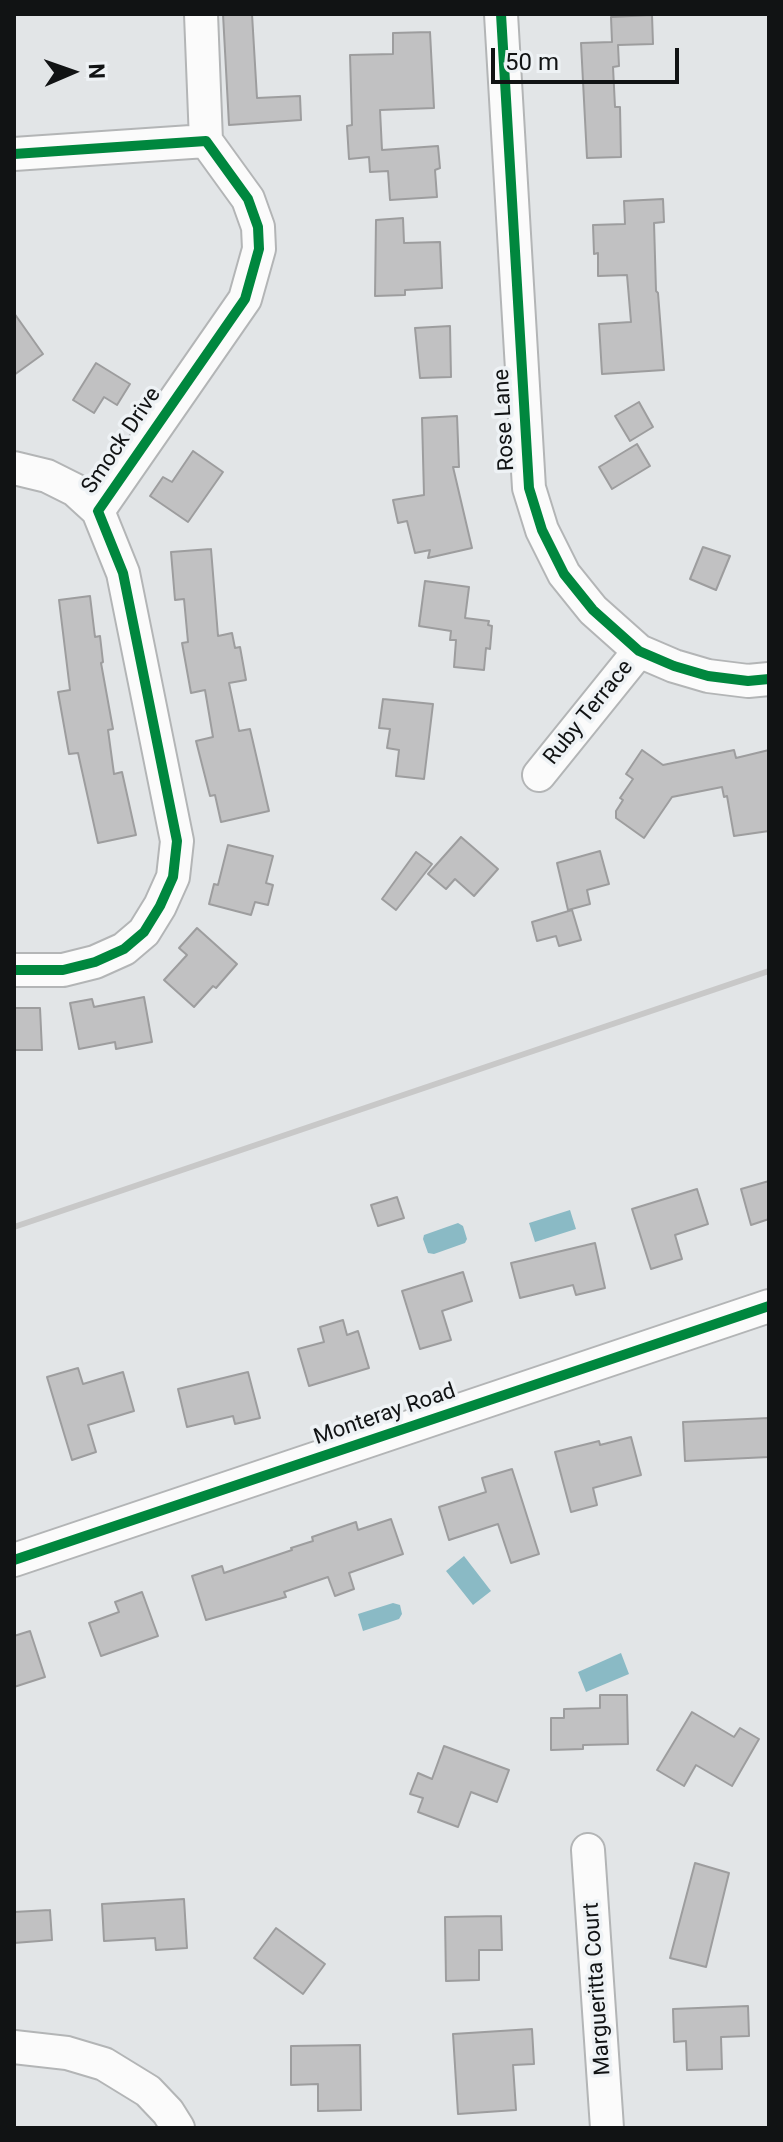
<!DOCTYPE html>
<html>
<head>
<meta charset="utf-8">
<style>
  body { margin:0 }
  #map { position:relative; width:783px; height:2142px; overflow:hidden; background:#e2e5e7; font-family:Roboto,sans-serif }
  canvas { display:block }
  .frame { position:absolute; inset:0; border:16px solid #111314; pointer-events:none }
  .north { position:absolute; left:32px; top:32px; width:80px; height:80px; -webkit-text-stroke:6px #eef2f5; paint-order:stroke; rotate:88deg; font-size:22px; font-weight:700; line-height:32px; text-align:center; color:#111314 }
  .north::after { content:''; display:block; margin:auto; width:28px; height:36px; background:#111314; clip-path:polygon(50% 0,100% 100%,50% 72%,0 100%) }
  .scale { position:absolute; left:491px; top:48px; width:188px; height:36px; box-sizing:border-box; border:4px solid #111314; border-top:0; padding-left:10px; font-size:24px; line-height:28px; white-space:nowrap; color:#111314; -webkit-text-stroke:6px #eef2f5; paint-order:stroke }
</style>
</head>
<body>
<div id="map">
<canvas width="783" height="2142"></canvas>
<div class="frame"></div>
<div class="north">N</div>
<div class="scale">50 m</div>
</div>
<script>
const ctx = document.querySelector('canvas').getContext('2d');
ctx.lineJoin = 'round';
function fillPath(path, color) { ctx.fillStyle = color; ctx.fill(path, 'evenodd'); }
const toPath = rows => new Path2D(rows.map(r => 'M' + r).join(''));
function stroke(path, color, width, dash) { ctx.strokeStyle = color; ctx.lineWidth = width; ctx.lineCap = dash ? 'butt' : 'round'; ctx.setLineDash(dash || []); ctx.stroke(path); }
function label(font, color, halo, rows, align = 'center') {
  ctx.font = font + ' Roboto,sans-serif'; ctx.lineWidth = 7; ctx.setLineDash([]); ctx.textBaseline = 'middle'; ctx.strokeStyle = halo; ctx.fillStyle = color; for (const [text, x, y, turn = 0] of rows) {
    ctx.save(); ctx.translate(x, y); ctx.rotate((+turn || 0) * Math.PI / 180); ctx.textAlign = isNaN(turn) ? turn : align; if (halo) ctx.strokeText(text, 0, 0); ctx.fillText(text, 0, 0); ctx.restore();
  }
}
fillPath(toPath([
  [570,1210,576,1229,535,1242,529,1223],
  [458,1223,463,1226,467,1239,465,1243,434,1254,428,1253,423,1239,424,1235],
  [464,1556,491,1591,473,1605,446,1571],
  [393,1603,400,1605,402,1614,399,1619,363,1631,358,1614],
  [621,1653,629,1674,586,1692,578,1672]
]), '#8abac5');
const building = toPath([
  [223,14,252,14,257,98,300,96,301,120,229,125,223,14],
  [652,15,653,44,618,45,619,66,613,67,615,107,620,107,621,157,587,158,581,43,612,42,611,17,652,15],
  [430,32,434,108,380,110,382,150,438,146,440,168,435,170,437,197,390,200,388,171,370,172,369,157,349,159,347,126,352,125,350,55,393,54,393,33,430,32],
  [663,199,664,222,654,223,656,291,658,293,664,370,602,374,599,324,631,322,627,275,598,276,598,253,594,254,593,225,625,224,624,201,663,199],
  [403,218,404,243,440,242,442,288,405,290,405,295,375,296,376,220,403,218],
  [14,313,43,354,14,375,14,313],
  [450,326,451,377,420,378,415,328,450,326],
  [96,363,130,384,117,405,104,397,94,413,73,400,96,363],
  [639,402,653,427,630,441,615,416,639,402],
  [457,416,459,467,453,467,472,548,428,558,430,550,415,553,407,521,398,523,393,500,424,495,422,418,457,416],
  [637,444,650,466,612,489,599,467,637,444],
  [193,451,223,472,188,522,150,496,163,477,172,482,193,451],
  [703,547,730,556,716,590,690,579,703,547],
  [211,549,218,636,232,633,235,648,240,647,246,680,229,683,239,731,250,729,269,811,221,822,215,795,210,796,196,741,213,737,205,690,191,693,182,643,188,642,184,599,175,600,171,552,211,549],
  [425,581,469,587,465,618,489,621,488,625,492,626,490,649,486,648,484,670,454,667,456,640,450,640,451,631,419,626,425,581],
  [90,596,95,637,100,636,103,662,101,663,113,729,108,730,114,774,122,772,136,835,98,843,78,753,69,754,58,692,70,690,59,600,90,596],
  [383,699,433,704,424,779,396,776,399,750,387,748,390,729,379,728,383,699],
  [642,750,663,765,734,750,736,758,769,750,769,831,734,836,727,796,724,797,722,787,672,797,644,838,616,818,616,811,623,800,620,798,633,779,626,774,642,750],
  [461,837,498,869,474,896,455,879,446,889,428,874,461,837],
  [228,845,273,856,266,883,273,885,268,905,255,902,251,915,209,904,214,884,218,885,228,845],
  [600,851,609,884,587,890,590,904,568,910,557,863,600,851],
  [416,852,432,864,396,910,382,899,416,852],
  [572,910,581,940,559,946,556,936,537,941,532,922,572,910],
  [197,928,237,964,216,988,213,986,194,1007,164,980,187,955,179,948,197,928],
  [144,997,152,1042,116,1049,115,1042,79,1049,70,1003,92,999,94,1007,144,997],
  [14,1008,40,1008,42,1050,14,1050,14,1008],
  [769,1181,769,1219,751,1225,741,1189,769,1181],
  [697,1189,708,1224,675,1235,682,1259,651,1269,632,1209,697,1189],
  [397,1197,404,1218,378,1226,371,1205,397,1197],
  [595,1243,605,1288,576,1295,573,1285,520,1298,511,1263,595,1243],
  [463,1272,472,1301,442,1311,451,1340,420,1349,402,1291,463,1272],
  [343,1320,347,1335,358,1331,369,1368,309,1386,298,1349,324,1342,320,1327,343,1320],
  [78,1368,83,1384,123,1372,134,1411,88,1425,96,1452,72,1460,47,1377,78,1368],
  [248,1372,260,1418,235,1424,233,1416,187,1427,178,1389,248,1372],
  [769,1418,769,1457,685,1461,683,1422,769,1418],
  [631,1437,641,1475,593,1488,597,1505,571,1512,555,1452,599,1441,600,1445,631,1437],
  [512,1469,539,1554,511,1563,498,1524,449,1540,439,1507,486,1492,482,1478,512,1469],
  [391,1519,403,1554,349,1573,354,1589,335,1596,328,1577,284,1592,286,1597,206,1620,192,1576,222,1566,224,1573,292,1550,291,1548,313,1541,312,1537,356,1522,358,1530,391,1519],
  [142,1592,158,1636,101,1656,89,1623,119,1612,115,1602,142,1592],
  [30,1631,45,1677,14,1687,14,1636,30,1631],
  [600,1695,627,1695,628,1744,583,1745,583,1749,551,1750,551,1718,564,1718,564,1709,600,1708,600,1695],
  [692,1712,734,1737,740,1728,759,1739,732,1786,696,1765,684,1786,657,1770,692,1712],
  [444,1746,509,1770,497,1802,471,1792,458,1827,418,1812,423,1798,410,1794,418,1773,432,1779,444,1746],
  [695,1863,729,1873,706,1967,670,1958,695,1863],
  [184,1899,187,1948,156,1950,155,1938,104,1941,102,1904,184,1899],
  [50,1910,52,1940,14,1943,14,1912,50,1910],
  [501,1916,502,1950,479,1950,479,1980,446,1981,445,1917,501,1916],
  [276,1928,325,1964,303,1994,254,1958,276,1928],
  [748,2006,749,2036,721,2037,722,2069,687,2070,686,2041,674,2042,673,2009,748,2006],
  [532,2029,534,2064,513,2065,516,2110,458,2114,453,2034,532,2029],
  [360,2045,361,2110,318,2111,318,2084,291,2085,291,2046,360,2045]
]);
fillPath(building, '#c1c1c2');
stroke(building, '#9d9d9e', 2);
const minor = toPath([
  [201,14,206,141],
  [501,14,529,488,542,530,564,574,593,610,639,651,674,666,708,676,748,681,769,679],
  [14,154,206,141,248,199,258,227,259,249,245,299,98,511,123,573,177,841,173,877,160,906,144,932,124,949,95,962,63,970,14,970],
  [14,468,47,476,75,490,98,511],
  [539,775,639,651],
  [14,1560,769,1306],
  [588,1850,607,2128],
  [14,2047,67,2053,104,2064,148,2091,168,2112,178,2128]
]);
stroke(minor, '#b3b5b6', 36);
stroke(minor, '#fbfbfb', 32);
stroke(toPath([
  [14,1227,769,971]
]), '#c8c8c8', 6);
stroke(toPath([
  [501,14,529,488,542,530,564,574,593,610,639,651,674,666,708,676,748,681,769,679],
  [14,154,206,141,248,199,258,227,259,249,245,299,98,511,123,573,177,841,173,877,160,906,144,932,124,949,95,962,63,970,14,970],
  [14,1560,769,1306]
]), '#00873e', 10);
label('22px', '#111314', '#eef2f5', [
  ["Rose Lane",505,420,-93],
  ["Smock Drive",122,441,-56],
  ["Ruby Terrace",589,713,-51],
  ["Monteray Road",385,1415,-19],
  ["Margueritta Court",598,1989,-94]
]);
</script>
</body>
</html>
